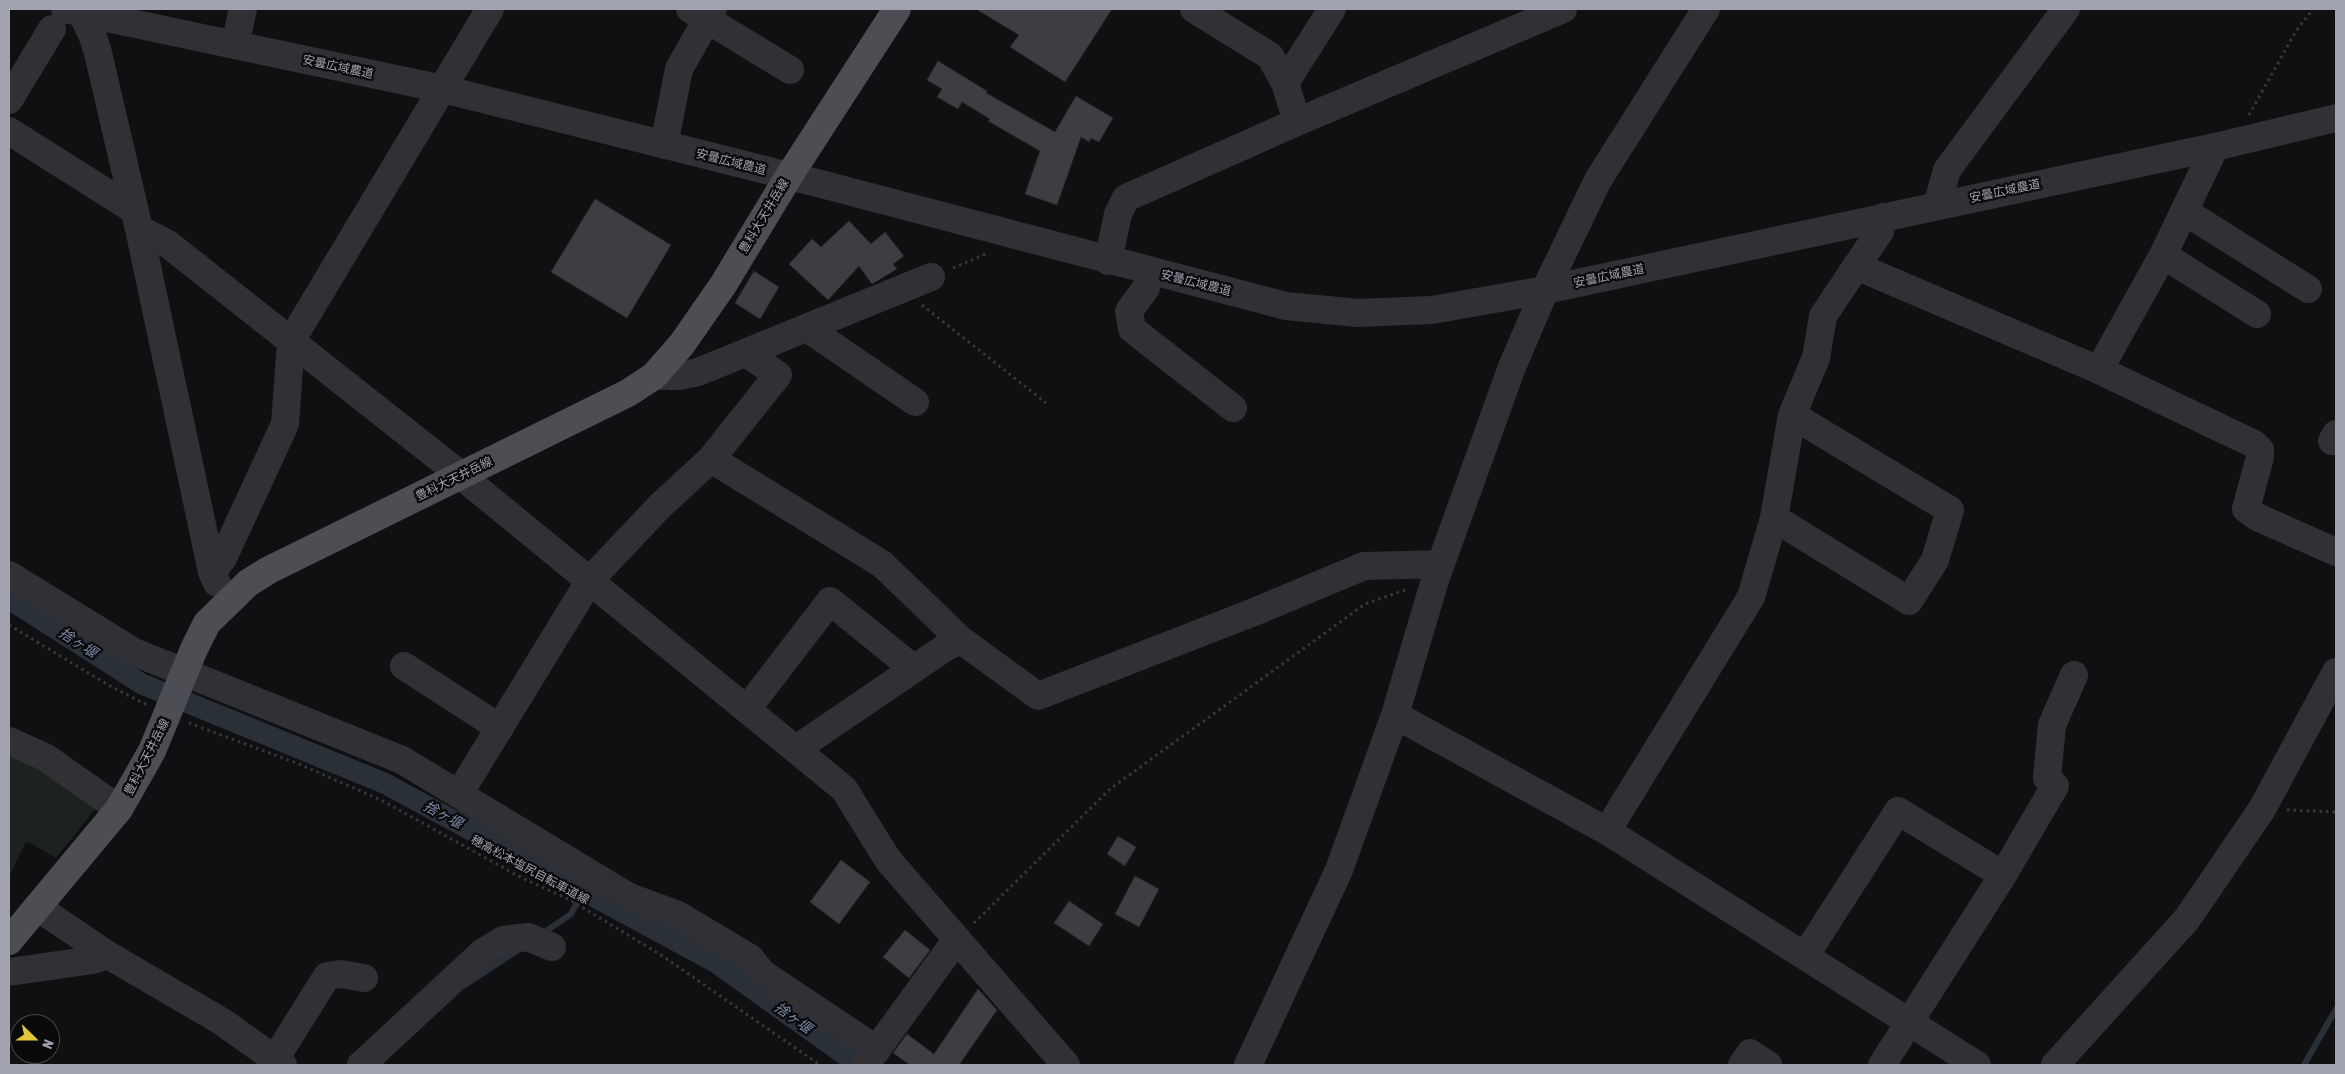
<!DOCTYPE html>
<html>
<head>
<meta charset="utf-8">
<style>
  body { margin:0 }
  #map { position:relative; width:2345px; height:1074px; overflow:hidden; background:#100f11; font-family:"Asap Condensed",sans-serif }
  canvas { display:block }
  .frame { position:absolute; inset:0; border:10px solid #a1a3b0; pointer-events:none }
  .north { position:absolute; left:10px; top:1014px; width:50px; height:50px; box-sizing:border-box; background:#0b0a0b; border:1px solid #47474d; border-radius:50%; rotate:112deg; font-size:14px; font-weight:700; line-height:20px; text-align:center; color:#a1a3b0 }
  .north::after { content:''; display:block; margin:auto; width:18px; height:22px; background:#e4c734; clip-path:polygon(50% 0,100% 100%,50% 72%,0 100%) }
</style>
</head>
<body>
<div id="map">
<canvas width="2345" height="1074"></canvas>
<div class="frame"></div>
<div class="north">N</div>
</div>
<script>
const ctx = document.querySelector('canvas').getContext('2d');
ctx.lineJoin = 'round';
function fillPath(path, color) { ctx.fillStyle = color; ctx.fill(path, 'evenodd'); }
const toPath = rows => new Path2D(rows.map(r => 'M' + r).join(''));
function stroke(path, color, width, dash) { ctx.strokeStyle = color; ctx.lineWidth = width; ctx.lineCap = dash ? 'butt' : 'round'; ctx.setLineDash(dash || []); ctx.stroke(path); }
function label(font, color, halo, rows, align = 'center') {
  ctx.font = font + ' "Asap Condensed","Noto Sans JP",sans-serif'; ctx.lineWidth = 4.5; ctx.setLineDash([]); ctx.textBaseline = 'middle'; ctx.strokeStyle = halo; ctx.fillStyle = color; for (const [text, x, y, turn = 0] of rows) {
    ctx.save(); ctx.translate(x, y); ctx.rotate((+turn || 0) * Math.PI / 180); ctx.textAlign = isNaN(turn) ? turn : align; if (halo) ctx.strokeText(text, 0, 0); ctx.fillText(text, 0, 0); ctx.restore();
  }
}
fillPath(toPath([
  [9,750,99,804,56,858,26,841,9,877]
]), '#1c231e');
stroke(toPath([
  [542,934,571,914,583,891],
  [465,985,521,948],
  [2304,1065,2336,1009]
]), '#2a3038', 6);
stroke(toPath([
  [9,599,142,684,384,783,715,962,859,1065]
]), '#2a3038', 21);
const building = toPath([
  [976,9,1112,9,1065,82,1010,47,1019,35,976,9],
  [938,61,987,91,986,93,1055,132,1076,96,1113,118,1099,142,1091,138,1089,142,1081,137,1057,205,1025,194,1040,151,988,121,990,119,962,102,958,109,937,97,942,89,927,80,938,61],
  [595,199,671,245,627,318,551,272,595,199],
  [849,221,871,244,885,232,904,256,893,264,897,269,872,284,859,266,828,300,789,264,812,239,821,247,849,221],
  [754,271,779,287,760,319,735,303,754,271],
  [1118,836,1136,847,1125,866,1107,854,1118,836],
  [841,860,870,882,839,924,810,902,841,860],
  [1135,876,1159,889,1139,927,1115,914,1135,876],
  [1069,901,1103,924,1089,946,1054,923,1069,901],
  [905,930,930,950,909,978,883,957,905,930],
  [978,989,997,1010,959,1065,910,1065,893,1053,907,1034,934,1054,978,989]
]);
fillPath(building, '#3e3d42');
stroke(building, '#2a292c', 1);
stroke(toPath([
  [2249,115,2296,31,2313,9],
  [953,268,988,253],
  [922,305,1046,403],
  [9,625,110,686,147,705],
  [189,723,299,764,381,800,522,878,570,900,661,955,820,1065],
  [2287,810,2336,812],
  [974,923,1110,789,1365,604,1405,590]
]), '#37373c', 3, [2.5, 4]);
stroke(toPath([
  [65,9,443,89,821,184,1286,306,1358,313,1432,310,1545,290,2215,147,2336,118],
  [80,9,93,37,98,53,139,229,212,572,217,583],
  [690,9,790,70],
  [1194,9,1270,56,1285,83,1297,122],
  [235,45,243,9],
  [1285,83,1332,9],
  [9,100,52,29],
  [9,131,134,210],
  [664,145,679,69,713,9],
  [1937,206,1947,170,2066,9],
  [2184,211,2308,289],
  [139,229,168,244,448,465,844,789,888,860,1066,1065],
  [2163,255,2257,314],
  [1108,261,1118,214,1126,198,1297,122,1563,9],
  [1856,266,2099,370,2254,444,2260,450,2260,457,2246,509,2257,517,2336,552],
  [1146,288,1129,311,1132,329,1233,408],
  [807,328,915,402],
  [2099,370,2163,255,2215,147],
  [654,376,679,376,698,372,931,277],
  [2332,441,2336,434],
  [711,459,882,564,961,640,1038,696,1254,612,1364,566,1441,564],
  [1774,518,1909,601,1935,560,1950,510,1792,415],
  [212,572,223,558,285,424,291,341,490,9],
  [9,575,134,652,402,760,629,897,678,915,750,958,763,974,877,1050],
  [404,666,500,728],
  [747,709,830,601,914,669],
  [1395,715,1607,831,1977,1065],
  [9,741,45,757,119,809],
  [796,749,946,647,961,640],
  [459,794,590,580,660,506,711,459,778,375,746,353],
  [1607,831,1751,597,1774,518,1792,415,1816,358,1823,316,1880,231,1883,217],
  [37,907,108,955,221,1021,283,1065],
  [1805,956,1898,811,2003,875],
  [9,972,93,960,108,955],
  [275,1059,327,976,341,974,364,978],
  [866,1064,957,939],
  [361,1065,482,953,503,940,528,937,552,947],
  [1248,1065,1339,870,1395,715,1435,580,1512,367,1545,290,1598,180,1706,9],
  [1742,1065,1750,1053,1768,1065],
  [1882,1065,2003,875,2055,786,2047,778,2052,725,2074,675],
  [2055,1065,2187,919,2262,809,2336,672]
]), '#313135', 28);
stroke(toPath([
  [9,941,119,809,152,751,194,649,207,623,248,583,269,570,628,393,654,376,682,344,723,285,789,176,897,9]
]), '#4d4d54', 28);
label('12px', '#a1a3b0', '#0b0a0b', [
  ["安曇広域農道",338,67,12],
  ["安曇広域農道",731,162,14],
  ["安曇広域農道",2005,191,-12],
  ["豊科大天井岳線",764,216,-59],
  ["安曇広域農道",1609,276,-12],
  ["安曇広域農道",1196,283,14],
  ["豊科大天井岳線",454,479,-26],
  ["豊科大天井岳線",147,757,-63],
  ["穂高松本塩尻自転車道線",530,870,28]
]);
label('italic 14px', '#7a8baa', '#0b0a0b', [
  ["捨ヶ堰",78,643,33],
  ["捨ヶ堰",443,815,28],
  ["捨ヶ堰",793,1018,36]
]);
</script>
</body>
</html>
